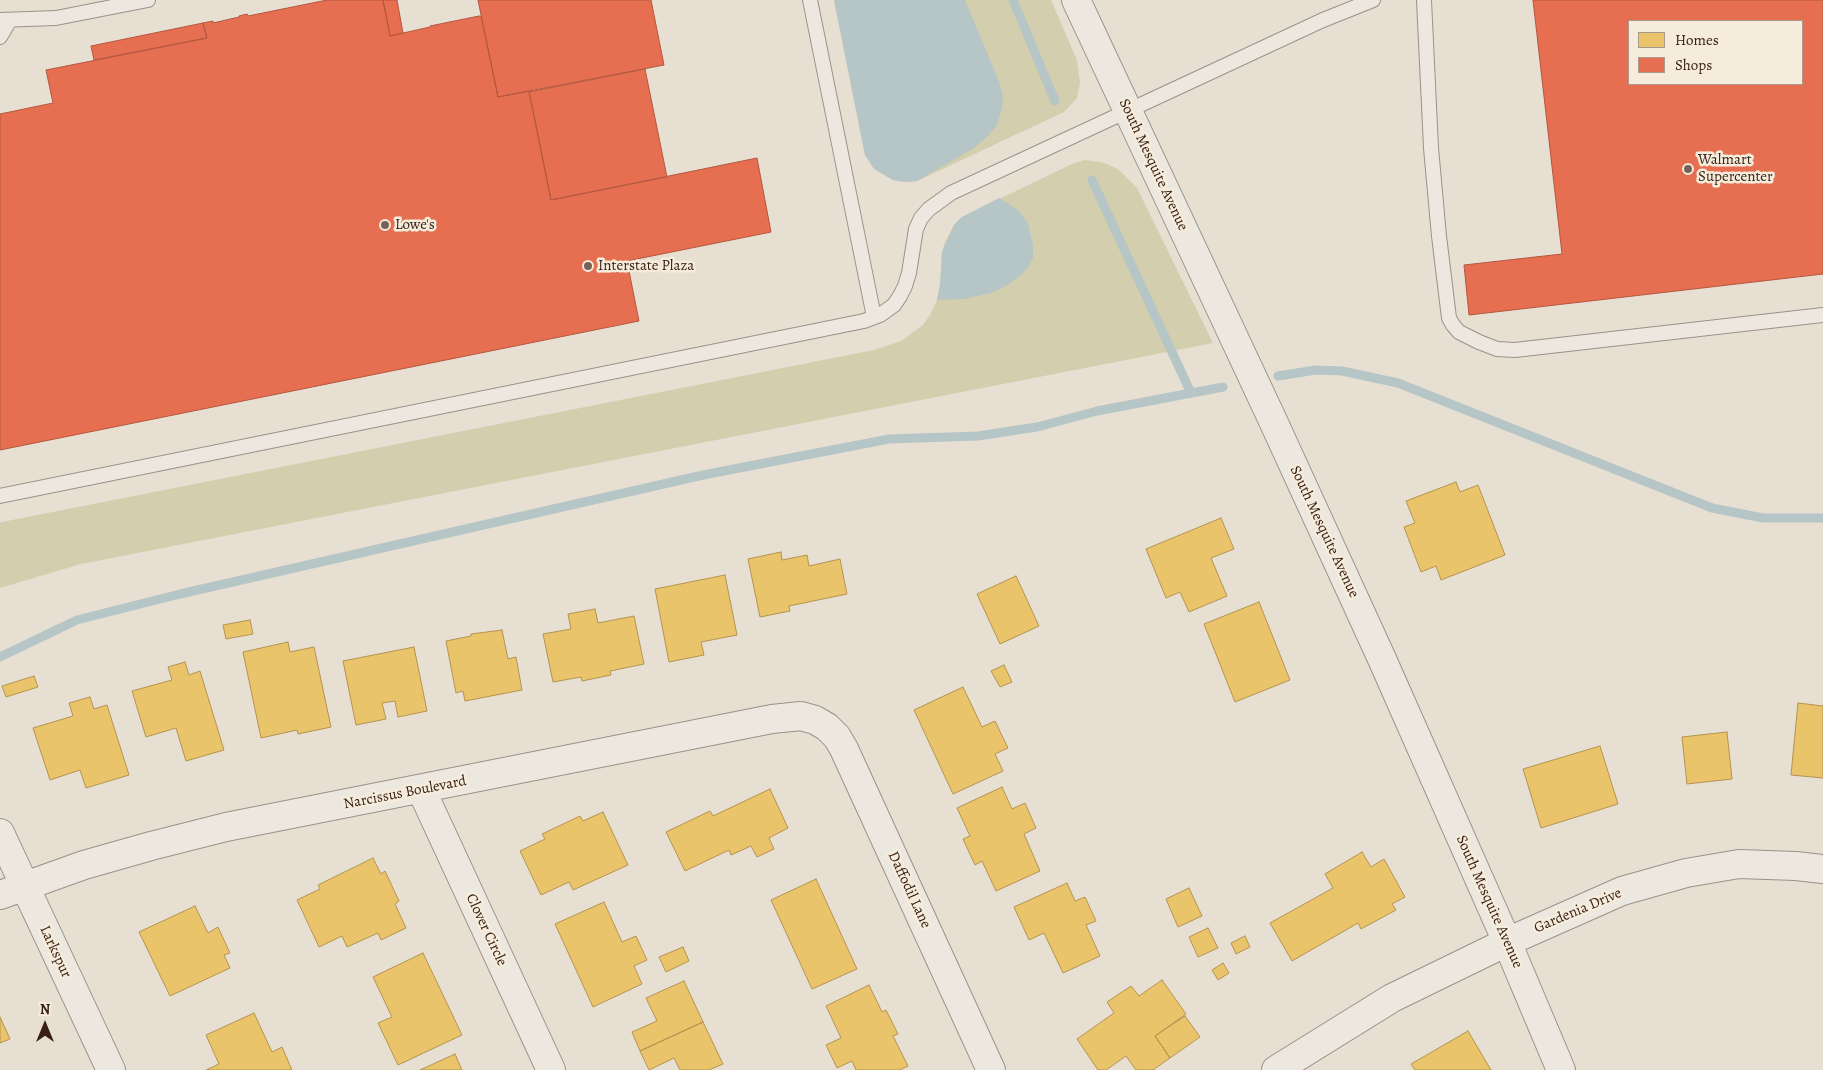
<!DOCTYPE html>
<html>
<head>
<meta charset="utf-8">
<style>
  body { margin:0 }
  #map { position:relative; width:1823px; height:1070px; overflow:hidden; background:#e7dfd1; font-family:Alegreya,serif }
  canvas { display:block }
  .legend { position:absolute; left:1628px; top:20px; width:175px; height:65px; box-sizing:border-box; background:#f5ecdb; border:1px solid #aa9a8c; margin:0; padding:6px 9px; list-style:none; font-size:15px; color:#392016 }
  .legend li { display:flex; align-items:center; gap:10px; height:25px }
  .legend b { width:25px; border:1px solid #aa9a8c }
  .north { position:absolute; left:20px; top:1000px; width:50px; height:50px; -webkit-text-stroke:4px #f5ecdb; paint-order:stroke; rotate:0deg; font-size:14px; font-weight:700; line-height:20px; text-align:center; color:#392016 }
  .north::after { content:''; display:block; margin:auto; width:18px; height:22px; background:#392016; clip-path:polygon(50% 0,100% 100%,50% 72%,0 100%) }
</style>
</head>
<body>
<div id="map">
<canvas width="1823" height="1070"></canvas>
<ul class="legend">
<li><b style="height:14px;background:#e9c46a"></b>Homes</li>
<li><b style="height:14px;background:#e76f51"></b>Shops</li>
</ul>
<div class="north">N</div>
</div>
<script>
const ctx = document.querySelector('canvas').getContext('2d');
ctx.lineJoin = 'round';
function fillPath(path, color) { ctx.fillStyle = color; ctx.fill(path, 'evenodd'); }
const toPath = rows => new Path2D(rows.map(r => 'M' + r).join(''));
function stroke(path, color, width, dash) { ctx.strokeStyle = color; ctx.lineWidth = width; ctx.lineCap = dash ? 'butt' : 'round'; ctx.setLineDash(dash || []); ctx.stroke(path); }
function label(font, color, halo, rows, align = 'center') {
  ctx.font = font + ' Alegreya,serif'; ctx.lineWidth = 5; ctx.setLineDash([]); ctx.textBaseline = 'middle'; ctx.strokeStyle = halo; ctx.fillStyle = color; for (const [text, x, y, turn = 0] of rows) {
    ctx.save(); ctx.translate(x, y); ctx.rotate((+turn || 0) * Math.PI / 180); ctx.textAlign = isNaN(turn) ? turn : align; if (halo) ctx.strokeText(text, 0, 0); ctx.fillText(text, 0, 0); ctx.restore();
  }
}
fillPath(toPath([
  [834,0,1051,0,1077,60,1080,83,1077,98,1064,112,917,181,905,182,893,180,874,169,865,155],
  [1085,160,1105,163,1119,170,1137,188,1213,343,81,564,0,588,0,523,2,522,874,350,901,341,923,325,930,315,937,300,940,284,942,252,945,242,954,225,962,217,1074,163]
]), '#d3cead');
fillPath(toPath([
  [834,0,965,0,1000,84,1003,97,1002,108,997,125,988,136,974,148,917,181,905,182,893,180,874,169,865,155],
  [999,198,1019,211,1028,224,1033,245,1033,258,1028,268,1020,276,1004,287,991,293,964,299,937,300,940,284,942,252,954,225,962,217]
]), '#b6c5c6');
const homes = toPath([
  [1456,482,1460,492,1478,485,1505,555,1441,580,1436,566,1421,572,1404,527,1415,523,1406,501,1456,482],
  [1221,518,1234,549,1211,558,1227,596,1189,612,1180,592,1166,598,1146,549,1221,518],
  [781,552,782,560,807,555,809,566,840,559,847,594,789,606,790,611,760,617,748,559,781,552],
  [725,575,737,635,701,642,704,655,669,662,655,589,725,575],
  [1016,576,1039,626,1000,644,977,594,1016,576],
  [1259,602,1290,680,1235,702,1204,624,1259,602],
  [595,609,598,623,634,616,644,664,610,671,611,675,582,681,581,677,553,682,543,634,571,629,568,614,595,609],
  [250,620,253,634,226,639,223,625,250,620],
  [502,630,508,659,516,657,522,690,465,701,463,691,456,693,446,641,471,636,471,634,502,630],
  [288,642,290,652,314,647,331,727,298,734,297,730,261,738,243,652,288,642],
  [414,647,427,711,398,717,395,701,382,703,386,719,356,725,343,661,414,647],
  [185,662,189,675,200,671,224,750,186,761,176,728,146,737,132,691,172,680,168,667,185,662],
  [1004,665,1012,682,1000,687,991,671,1004,665],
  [34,676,38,687,6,697,2,686,34,676],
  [963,687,982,727,995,721,1008,748,995,754,1003,771,953,794,914,710,963,687],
  [90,697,94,709,107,705,129,775,86,788,80,770,50,780,33,728,73,716,69,703,90,697],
  [1798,703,1823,706,1823,778,1791,775,1798,703],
  [1727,732,1732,779,1687,784,1682,737,1727,732],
  [1600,746,1618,804,1541,828,1523,769,1600,746],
  [1002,787,1012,809,1025,803,1036,828,1024,834,1040,871,996,891,982,861,975,865,963,839,970,836,957,808,1002,787],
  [770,789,788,828,769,838,774,849,757,857,751,846,731,855,729,850,685,871,666,832,710,811,713,816,770,789],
  [603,812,628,865,573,890,569,882,541,895,520,851,545,839,542,834,580,816,583,821,603,812],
  [1362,852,1371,867,1384,859,1405,897,1392,904,1396,910,1361,929,1358,923,1292,961,1270,923,1333,888,1325,874,1362,852],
  [373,858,381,874,385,871,399,901,395,904,406,928,381,940,378,933,347,947,342,936,319,947,297,900,320,889,318,885,373,858],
  [816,879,857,969,812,989,771,900,816,879],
  [1067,883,1075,901,1085,897,1096,921,1086,925,1100,956,1063,973,1044,933,1029,940,1014,907,1067,883],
  [1189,888,1202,916,1178,927,1166,899,1189,888],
  [604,902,622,942,636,936,647,960,634,966,642,984,593,1007,555,924,604,902],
  [195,906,208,933,218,927,230,953,224,955,230,968,170,996,139,932,195,906],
  [1208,928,1218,948,1198,957,1189,937,1208,928],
  [1245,936,1250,947,1236,954,1231,943,1245,936],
  [683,947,689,961,666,972,659,957,683,947],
  [423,953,462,1035,398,1065,378,1023,392,1017,373,977,423,953],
  [1223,963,1229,973,1218,980,1212,970,1223,963],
  [1162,980,1186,1014,1155,1036,1170,1058,1153,1070,1136,1070,1126,1056,1106,1070,1098,1070,1077,1039,1114,1013,1107,1002,1131,986,1139,996,1162,980],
  [684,981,703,1022,640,1051,632,1032,657,1021,646,998,684,981],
  [869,985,882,1012,886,1010,898,1034,893,1036,908,1066,900,1070,856,1070,852,1061,837,1068,826,1045,841,1038,826,1006,869,985],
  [254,1013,272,1052,282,1047,292,1070,206,1070,219,1064,206,1035,254,1013],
  [1185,1016,1200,1037,1170,1058,1155,1036,1185,1016],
  [0,1017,10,1039,0,1043,0,1017],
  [703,1022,723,1064,709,1070,680,1070,674,1058,649,1070,640,1051,703,1022],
  [1468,1031,1491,1070,1415,1070,1411,1064,1468,1031],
  [455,1054,462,1070,420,1070,455,1054]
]);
fillPath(homes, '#e9c46a');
stroke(homes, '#b49351', 1);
const shops = toPath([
  [327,0,383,0,390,36,430,27,430,26,479,16,481,16,498,97,529,91,551,200,757,158,771,232,627,261,639,321,0,450,0,114,53,103,46,70,207,38,203,23,213,21,213,23,239,17,239,16,247,14,248,16,327,0],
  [383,0,397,0,403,33,390,36,383,0],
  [478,0,651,0,664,65,498,97,478,0],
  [1533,0,1823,0,1823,274,1469,315,1464,265,1562,254,1533,0],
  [1629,21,1802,21,1802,84,1629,84,1629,21],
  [203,23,207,38,94,60,91,46,203,23],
  [645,69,667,177,551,200,529,92,645,69]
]);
fillPath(shops, '#e76f51');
stroke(shops, '#b3573f', 1);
stroke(toPath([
  [1013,0,1055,101],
  [1092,180,1191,393],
  [1278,376,1316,370,1342,371,1398,383,1712,508,1763,518,1823,518],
  [0,657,77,620,180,594,703,475,889,439,978,436,1037,427,1097,411,1223,387]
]), '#b6c5c6', 9);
const service = toPath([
  [810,0,874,317],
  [1424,0,1431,148,1439,236,1449,318,1453,325,1459,332,1479,342,1497,349,1515,350,1823,315],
  [0,20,56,18,148,0],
  [0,37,10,20],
  [0,496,864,321,880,315,894,305,900,296,905,286,909,273,916,229,921,218,929,209,951,193,1323,20,1373,0]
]);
const minor = toPath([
  [1076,0,1274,423,1382,659,1507,942,1561,1070],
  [421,789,551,1070],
  [0,833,111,1070],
  [0,895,84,865,151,846,226,827,772,719,801,716,815,720,827,727,837,737,844,749,991,1070],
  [1276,1070,1392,998,1507,942,1622,891,1686,873,1739,864,1796,866,1823,869]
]);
stroke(service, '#9a9289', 16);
stroke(minor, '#9a9289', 30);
stroke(service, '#ece8e0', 14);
stroke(minor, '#ece8e0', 28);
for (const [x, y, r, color] of [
  [1688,169,5,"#766357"],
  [385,225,5,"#766357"],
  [588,266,5,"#766357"]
]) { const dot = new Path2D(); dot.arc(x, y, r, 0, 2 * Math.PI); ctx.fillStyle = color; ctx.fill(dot); stroke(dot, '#f5ecdb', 2); }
label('15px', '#392016', '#f5ecdb', [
  ["Walmart",1698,160],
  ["Supercenter",1698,177],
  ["Lowe's",395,225],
  ["Interstate Plaza",598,266]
], 'left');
label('15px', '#392016', '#f5ecdb', [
  ["South Mesquite Avenue",1153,165,65],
  ["South Mesquite Avenue",1324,532,65],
  ["Narcissus Boulevard",405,793,-11],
  ["Daffodil Lane",909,890,65],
  ["South Mesquite Avenue",1489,902,66],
  ["Gardenia Drive",1578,911,-23],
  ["Clover Circle",486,930,65],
  ["Larkspur",55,952,65]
]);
</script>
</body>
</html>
